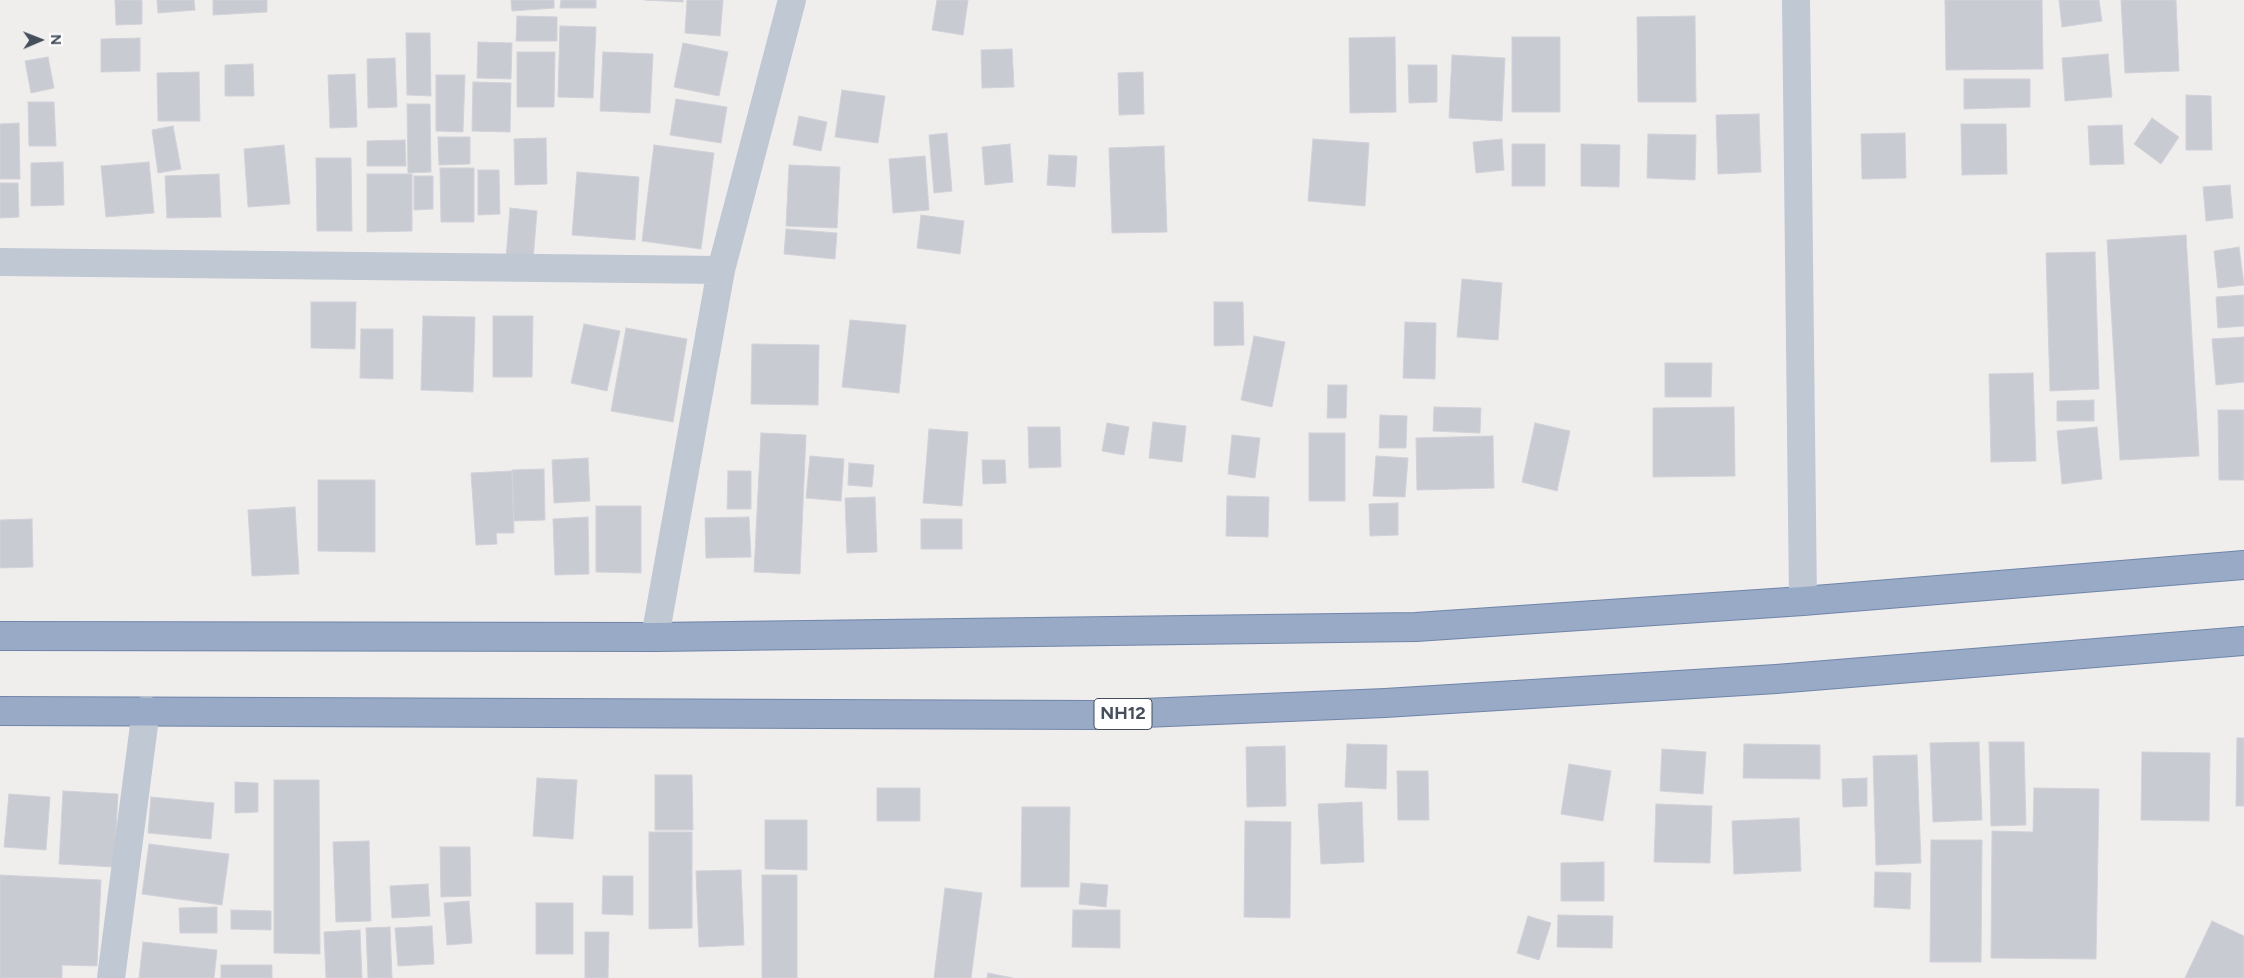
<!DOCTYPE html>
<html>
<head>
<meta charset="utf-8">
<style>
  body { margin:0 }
  #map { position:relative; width:2244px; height:978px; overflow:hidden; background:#f0eded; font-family:Figtree,sans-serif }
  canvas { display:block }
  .north { position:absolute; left:15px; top:15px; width:50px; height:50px; -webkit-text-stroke:4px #fff; paint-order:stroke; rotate:89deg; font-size:14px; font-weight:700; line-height:20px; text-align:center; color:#454e5b }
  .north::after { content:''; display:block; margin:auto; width:18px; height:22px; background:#454e5b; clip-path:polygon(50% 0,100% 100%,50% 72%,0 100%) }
</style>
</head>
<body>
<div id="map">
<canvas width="2244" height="978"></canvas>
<div class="north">N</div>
</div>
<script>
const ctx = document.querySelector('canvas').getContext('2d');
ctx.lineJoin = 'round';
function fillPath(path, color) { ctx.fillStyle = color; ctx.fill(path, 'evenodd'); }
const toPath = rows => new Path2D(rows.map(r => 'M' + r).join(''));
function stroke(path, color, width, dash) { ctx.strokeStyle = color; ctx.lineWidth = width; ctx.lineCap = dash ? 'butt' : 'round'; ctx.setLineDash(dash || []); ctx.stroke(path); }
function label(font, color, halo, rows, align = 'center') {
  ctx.font = font + ' Figtree,sans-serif'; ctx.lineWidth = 4.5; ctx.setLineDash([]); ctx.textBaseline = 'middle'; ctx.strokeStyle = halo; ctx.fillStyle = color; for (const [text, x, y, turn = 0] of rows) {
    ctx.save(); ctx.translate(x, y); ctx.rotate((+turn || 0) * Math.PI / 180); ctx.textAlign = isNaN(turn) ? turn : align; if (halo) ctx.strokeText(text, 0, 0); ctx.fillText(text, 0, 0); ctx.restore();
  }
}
const building = toPath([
  [115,0,142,0,142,24,116,25,115,0],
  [157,0,194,0,195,10,158,13,157,0],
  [213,0,267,0,267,12,213,15,213,0],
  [511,0,554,0,554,8,512,11,511,0],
  [561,0,596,0,596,8,560,8,561,0],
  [645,0,683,0,683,2,645,0],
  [687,0,723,0,720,36,685,33,687,0],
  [937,0,968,0,963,35,932,30,937,0],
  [1945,0,2042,0,2043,69,1946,70,1945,0],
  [2059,0,2099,0,2102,21,2062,27,2059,0],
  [2121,0,2176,0,2179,71,2125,73,2121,0],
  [517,16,557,17,557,41,516,41,517,16],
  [1695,16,1696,102,1638,102,1637,17,1695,16],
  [560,26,596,27,593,98,558,97,560,26],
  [406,33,430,33,431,96,407,95,406,33],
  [1395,37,1396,112,1350,113,1349,38,1395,37],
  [1512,37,1560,37,1560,112,1512,112,1512,37],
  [140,38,140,71,101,72,101,39,140,38],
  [478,42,512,43,511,79,477,78,478,42],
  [683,43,728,52,719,96,674,87,683,43],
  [1012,49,1014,87,982,88,981,50,1012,49],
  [517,52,555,52,554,107,517,107,517,52],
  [603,52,653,54,650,113,600,111,603,52],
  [2108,54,2112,97,2065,101,2062,58,2108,54],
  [1452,55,1505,58,1502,121,1449,118,1452,55],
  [48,57,54,88,31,93,25,61,48,57],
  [395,58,397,107,368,108,367,59,395,58],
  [253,64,254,96,225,96,225,65,253,64],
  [1408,65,1437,65,1437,102,1409,103,1408,65],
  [199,72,200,121,158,121,157,73,199,72],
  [1143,72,1144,114,1119,115,1118,73,1143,72],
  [355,74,357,127,330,128,328,75,355,74],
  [436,75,465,75,463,132,436,131,436,75],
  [1964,79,2030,79,2030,107,1964,109,1964,79],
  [473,82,511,83,510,132,472,131,473,82],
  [842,90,885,96,878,143,835,137,842,90],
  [2186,95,2211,96,2212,150,2186,150,2186,95],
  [676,99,727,107,721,143,670,135,676,99],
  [28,102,54,102,56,146,29,146,28,102],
  [407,104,430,104,431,172,408,173,407,104],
  [1759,114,1761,172,1718,174,1716,115,1759,114],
  [799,116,827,122,821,151,793,145,799,116],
  [2152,118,2179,137,2161,164,2134,144,2152,118],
  [19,123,20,179,0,179,0,124,19,123],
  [1961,124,2006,124,2007,174,1962,175,1961,124],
  [2122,125,2124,164,2090,165,2088,126,2122,125],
  [173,126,181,169,158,173,152,130,173,126],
  [947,133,952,191,934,193,929,135,947,133],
  [1905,133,1906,178,1862,179,1861,134,1905,133],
  [1648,134,1696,135,1695,180,1647,178,1648,134],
  [438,137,470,137,470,164,439,165,438,137],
  [546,138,547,184,515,185,514,139,546,138],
  [1313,139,1369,143,1365,206,1308,201,1313,139],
  [1502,139,1504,170,1476,173,1473,142,1502,139],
  [405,140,406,166,367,166,367,141,405,140],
  [1010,144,1013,182,985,185,982,147,1010,144],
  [1512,144,1545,144,1545,186,1512,186,1512,144],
  [1581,144,1620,145,1619,187,1581,186,1581,144],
  [284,145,290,204,248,207,244,149,284,145],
  [654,145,714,153,701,249,642,241,654,145],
  [1164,146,1167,232,1112,233,1109,148,1164,146],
  [1049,155,1077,156,1075,187,1047,185,1049,155],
  [925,156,929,210,893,213,889,159,925,156],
  [316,158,351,158,352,231,317,231,316,158],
  [63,162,64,205,31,206,31,163,63,162],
  [149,162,154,213,106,217,101,166,149,162],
  [789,165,840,167,837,228,786,226,789,165],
  [440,168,474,168,474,222,441,222,440,168],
  [478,170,499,170,500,214,478,215,478,170],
  [577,172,639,177,635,240,572,235,577,172],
  [219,174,221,217,167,218,165,176,219,174],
  [367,174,412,174,412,231,367,232,367,174],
  [414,176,433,176,433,209,414,210,414,176],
  [0,183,18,183,19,217,0,218,0,183],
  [2230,185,2233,218,2206,221,2203,187,2230,185],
  [510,208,537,211,533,260,506,258,510,208],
  [921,215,964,221,960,254,917,248,921,215],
  [786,229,837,233,835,259,784,254,786,229],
  [2186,235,2199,456,2120,460,2107,240,2186,235],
  [2239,247,2244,285,2218,288,2214,251,2239,247],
  [2095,252,2099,389,2050,391,2046,253,2095,252],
  [1462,279,1502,283,1498,340,1457,337,1462,279],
  [2244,295,2244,326,2218,328,2216,297,2244,295],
  [311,302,356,302,355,349,311,348,311,302],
  [1214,302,1243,302,1244,345,1214,346,1214,302],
  [423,316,475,317,473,392,421,390,423,316],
  [493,316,533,316,532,377,493,377,493,316],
  [850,320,906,325,899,393,842,387,850,320],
  [1405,322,1436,323,1435,379,1403,378,1405,322],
  [584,324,620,331,607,391,571,383,584,324],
  [626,328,687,339,673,422,611,411,626,328],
  [361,329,393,329,393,379,360,378,361,329],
  [1254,336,1285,342,1272,407,1241,400,1254,336],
  [2244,337,2244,382,2216,385,2212,339,2244,337],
  [752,344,819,345,818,405,751,404,752,344],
  [1665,363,1712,363,1711,397,1665,397,1665,363],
  [2033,373,2036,461,1991,462,1989,374,2033,373],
  [1328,385,1347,385,1346,418,1327,418,1328,385],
  [2094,400,2094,421,2057,421,2057,401,2094,400],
  [1434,407,1481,408,1480,433,1433,431,1434,407],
  [1734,407,1735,476,1653,477,1653,408,1734,407],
  [2218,410,2244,410,2244,480,2219,480,2218,410],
  [1380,415,1407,416,1406,448,1379,448,1380,415],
  [1153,422,1186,426,1182,462,1149,458,1153,422],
  [1107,423,1129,427,1124,455,1102,451,1107,423],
  [1535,423,1570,431,1557,491,1522,482,1535,423],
  [1028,427,1060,427,1061,467,1029,468,1028,427],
  [2097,427,2102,479,2062,484,2057,431,2097,427],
  [929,429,968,432,962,506,923,503,929,429],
  [761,433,806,435,800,574,754,572,761,433],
  [1309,433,1345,433,1345,501,1309,501,1309,433],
  [1232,435,1260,438,1255,478,1228,474,1232,435],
  [1493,436,1494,488,1417,490,1416,438,1493,436],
  [810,456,844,459,841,501,806,498,810,456],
  [1376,456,1408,458,1405,497,1373,496,1376,456],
  [588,458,590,501,554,503,552,460,588,458],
  [982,460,1005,460,1006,483,983,484,982,460],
  [849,463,874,465,872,487,848,485,849,463],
  [544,469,545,520,514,521,512,470,544,469],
  [512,471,514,533,496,533,497,544,476,545,471,473,512,471],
  [728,471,751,471,751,509,727,509,728,471],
  [318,480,375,480,375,552,318,551,318,480],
  [1227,496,1269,497,1268,537,1226,536,1227,496],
  [875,497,877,552,847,553,845,498,875,497],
  [1398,503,1398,535,1370,536,1369,504,1398,503],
  [596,506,641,506,641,573,596,572,596,506],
  [295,507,299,574,252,576,248,510,295,507],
  [588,517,589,574,555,575,553,519,588,517],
  [749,517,751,557,706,558,705,518,749,517],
  [32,519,33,567,0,568,0,520,32,519],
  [921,519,962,519,962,549,921,549,921,519],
  [2237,738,2244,738,2244,806,2236,806,2237,738],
  [1979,742,1982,820,1933,822,1930,743,1979,742],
  [1989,742,2024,742,2026,825,1991,826,1989,742],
  [1347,744,1387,745,1386,789,1345,787,1347,744],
  [1744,744,1820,745,1820,779,1743,778,1744,744],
  [1285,746,1286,806,1247,807,1246,747,1285,746],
  [1662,749,1706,752,1703,794,1660,791,1662,749],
  [2142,752,2210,753,2209,821,2141,820,2142,752],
  [1917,755,1921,863,1876,865,1873,756,1917,755],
  [1569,764,1611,771,1603,821,1561,814,1569,764],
  [1397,771,1428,771,1429,820,1398,820,1397,771],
  [655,775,692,775,693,830,655,830,655,775],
  [537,778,577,780,573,839,533,836,537,778],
  [1867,778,1867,806,1843,807,1842,779,1867,778],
  [274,780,319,780,320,954,274,953,274,780],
  [235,782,258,783,258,812,235,813,235,782],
  [877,788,920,788,920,821,877,821,877,788],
  [2034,788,2099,789,2096,959,1991,958,1992,831,2033,832,2034,788],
  [63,791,118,794,114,867,59,864,63,791],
  [9,794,50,797,46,850,4,847,9,794],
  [151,797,214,803,211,839,148,833,151,797],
  [1362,802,1364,862,1321,864,1318,804,1362,802],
  [1656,804,1712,806,1710,863,1654,862,1656,804],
  [1022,807,1070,807,1069,887,1021,887,1022,807],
  [1799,818,1801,871,1734,874,1732,821,1799,818],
  [765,820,807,820,807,870,765,869,765,820],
  [1245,821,1291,822,1290,918,1244,917,1245,821],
  [649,832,692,832,692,928,649,929,649,832],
  [1931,840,1982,840,1981,962,1930,962,1931,840],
  [369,841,371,921,336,922,333,842,369,841],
  [149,844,229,854,222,905,142,894,149,844],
  [440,847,470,847,471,896,441,897,440,847],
  [1604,862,1604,901,1561,901,1561,863,1604,862],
  [741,870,744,945,699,947,696,871,741,870],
  [1875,872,1911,873,1910,909,1874,907,1875,872],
  [0,875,101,880,97,966,62,965,62,978,0,978,0,875],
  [762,875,797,875,797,978,762,978,762,875],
  [603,876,633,876,633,915,602,914,603,876],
  [1081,883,1108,885,1106,907,1079,904,1081,883],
  [428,884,430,916,392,918,390,886,428,884],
  [945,888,982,893,971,978,934,978,945,888],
  [469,901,472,943,447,945,444,903,469,901],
  [536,903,573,903,573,954,536,954,536,903],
  [217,907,217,933,180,933,179,908,217,907],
  [231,910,271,911,271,930,231,929,231,910],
  [1073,910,1120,910,1120,948,1072,947,1073,910],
  [1558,915,1613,916,1612,948,1557,947,1558,915],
  [1528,916,1551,923,1539,960,1517,953,1528,916],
  [2212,921,2244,936,2244,978,2185,978,2212,921],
  [432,926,434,964,398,966,395,928,432,926],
  [390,927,392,978,368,978,366,928,390,927],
  [360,930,362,978,326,978,324,932,360,930],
  [585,932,609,932,608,978,585,978,585,932],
  [143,942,217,950,214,978,139,978,143,942],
  [221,965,272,965,272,978,221,978,221,965],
  [988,973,1013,978,987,978,988,973]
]);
fillPath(building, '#c9cbd3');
stroke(building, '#d1d2d9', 1);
const trunk = toPath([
  [0,636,655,637,1416,627,1803,601,2244,565],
  [0,711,1096,715,1385,703,1776,679,2244,641]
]);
stroke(trunk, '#6f85a9', 30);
stroke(toPath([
  [1796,0,1803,601],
  [0,262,721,270],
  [655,637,721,270,792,0],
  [111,978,146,710]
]), '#c0c8d3', 28);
stroke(trunk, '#98aac5', 28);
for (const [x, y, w] of [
  [1123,714,58]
]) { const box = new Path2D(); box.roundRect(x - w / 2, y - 15.5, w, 31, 4); ctx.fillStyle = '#fff'; ctx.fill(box); stroke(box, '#454e5b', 1); }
label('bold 18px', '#454e5b', null, [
  ["NH12",1123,714]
]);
</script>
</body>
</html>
